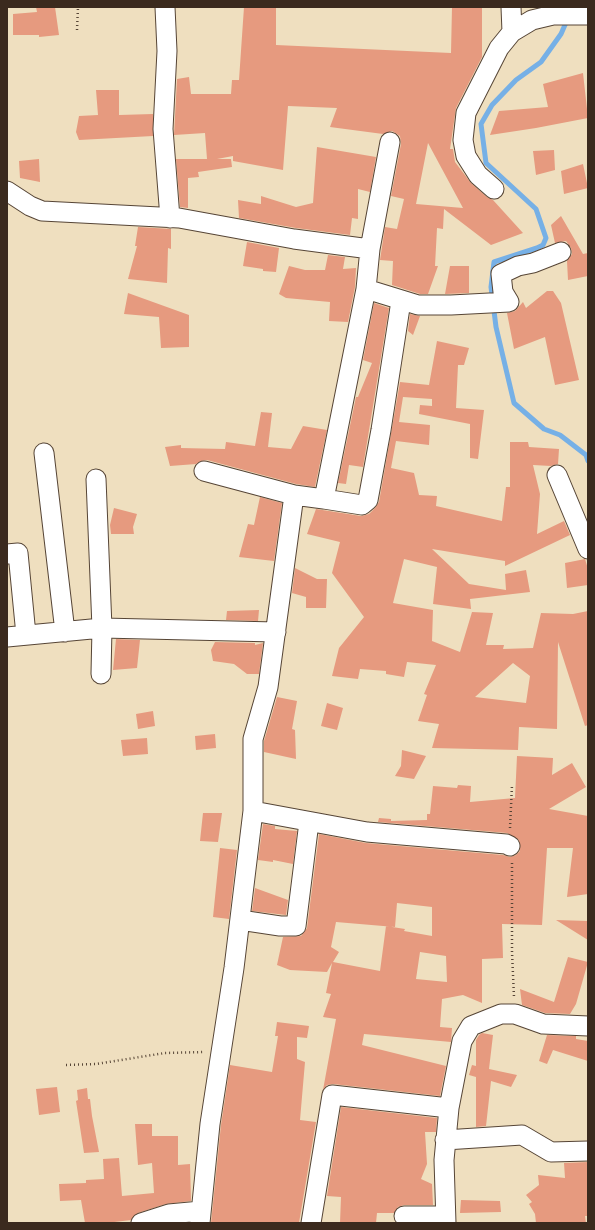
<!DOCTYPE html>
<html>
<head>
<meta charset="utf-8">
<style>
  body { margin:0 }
  #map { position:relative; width:595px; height:1230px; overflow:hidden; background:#efdfbf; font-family:Pangolin,sans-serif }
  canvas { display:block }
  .frame { position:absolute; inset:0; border:8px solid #3b2a1e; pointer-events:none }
</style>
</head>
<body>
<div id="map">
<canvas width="595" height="1230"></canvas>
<div class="frame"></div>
</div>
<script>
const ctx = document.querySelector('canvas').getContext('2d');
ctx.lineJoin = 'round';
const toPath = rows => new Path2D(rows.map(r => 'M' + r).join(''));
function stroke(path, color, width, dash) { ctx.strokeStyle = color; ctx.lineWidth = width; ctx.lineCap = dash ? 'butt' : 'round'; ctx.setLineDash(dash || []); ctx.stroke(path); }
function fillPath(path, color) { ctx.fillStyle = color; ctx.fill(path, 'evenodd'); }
stroke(toPath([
  [568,18,561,34,541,62,516,80,492,105,481,124,486,163,536,209,546,238,543,245,537,248,494,262,491,287,496,327,514,403,544,429,560,435,586,455,588,461]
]), '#76b0e6', 5);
fillPath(toPath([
  [36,7,55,7,59,35,39,37,39,35,13,35,13,14,37,12],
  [244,7,276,7,276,45,451,53,452,7,482,7,482,57,456,108,450,149,453,149,455,162,471,183,487,197,493,200,523,233,491,245,444,209,443,229,437,228,435,266,438,266,428,294,420,294,392,285,393,261,380,260,385,227,397,229,404,199,391,196,401,144,400,136,392,131,383,134,330,127,337,108,288,106,283,170,233,161,233,156,217,159,231,159,232,167,198,172,199,177,188,178,188,208,180,207,176,159,207,159,205,133,174,135,177,79,189,77,191,94,231,94,232,80,239,80],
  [428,143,463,208,416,204],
  [583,73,588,118,536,128,490,135,499,111,548,107,543,84],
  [96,90,119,90,119,115,153,114,153,136,79,140,76,132,79,116,98,115],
  [317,147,376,157,370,192,358,189,358,219,352,218,350,235,296,228,239,218,238,200,261,204,261,196,296,207,313,203],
  [554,150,555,170,536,175,533,151],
  [39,159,40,182,20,178,19,161],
  [583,164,588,188,564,194,561,171],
  [561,216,583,254,588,253,588,276,568,280,567,261,572,254,571,248,566,241,555,243,551,225],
  [138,227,171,229,171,249,168,248,167,283,128,279,137,246,135,246],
  [247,242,279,248,276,272,263,271,263,269,243,266],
  [328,255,345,257,343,269,356,268,355,287,348,322,329,321,330,302,286,298,279,294,289,266,305,270,325,270],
  [450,266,469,266,469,293,445,294],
  [547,291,553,291,561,303,579,380,555,385,545,337,514,349,507,313,515,311,523,302,526,308],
  [128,293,189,315,189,347,161,348,159,317,124,314],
  [374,303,389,308,363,467,349,465,346,484,338,483,356,397,358,397,372,363,363,360],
  [410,314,420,316,413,335,408,331],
  [437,341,469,348,464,365,458,365,456,408,484,410,478,459,470,458,470,424,419,414,420,405,432,406,432,399,403,397,399,422,430,425,429,445,396,441,391,468,414,473,419,495,437,496,436,506,502,521,506,487,510,487,510,442,528,442,529,447,559,449,558,464,551,466,533,465,540,494,537,534,564,521,570,535,505,566,505,561,432,549,469,584,506,590,505,574,526,570,530,592,470,599,471,609,433,604,437,567,404,559,393,603,433,610,432,641,460,652,472,612,493,613,486,645,504,645,503,649,533,648,541,613,573,614,588,611,588,725,585,726,558,642,557,729,519,727,518,750,432,748,439,724,418,721,427,695,424,694,436,665,407,662,404,677,386,674,386,671,360,669,358,679,332,676,339,648,364,617,332,573,340,542,307,534,316,509,361,516,369,514,375,508,379,502,400,382,429,385],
  [513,663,530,676,526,703,475,697],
  [261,412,272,413,268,447,291,449,303,426,327,430,315,487,296,484,207,460,201,461,196,464,170,466,165,447,181,445,181,448,225,449,226,442,255,446],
  [260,497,282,503,274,561,239,557,248,524,254,525],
  [114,508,137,514,133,527,134,534,111,534,110,525],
  [585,559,588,569,588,585,567,588,565,563],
  [295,568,317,579,327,579,326,608,306,608,306,597,292,593],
  [259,610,258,621,226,620,227,611],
  [116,639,140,640,137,668,113,670],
  [215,642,255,643,255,645,263,643,259,674,247,674,234,664,213,661,211,650],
  [277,697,297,701,292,729,295,730,296,759,264,752,264,741],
  [327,703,343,708,337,730,321,726],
  [153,711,155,726,138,729,136,714],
  [215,734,216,748,196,750,195,736],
  [147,738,148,754,123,756,121,740],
  [402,750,426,756,414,779,395,776,401,766],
  [517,756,553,758,552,775,572,763,586,787,549,809,588,816,588,894,567,897,573,848,547,848,542,925,502,924,503,958,482,959,482,1003,463,995,442,999,440,1027,452,1028,451,1042,364,1034,362,1045,446,1066,440,1096,333,1084,327,1085,323,1090,336,1019,323,1017,331,994,326,993,332,963,327,972,290,970,277,965,283,937,301,936,307,928,319,834,366,843,503,855,510,857,516,855,520,851,519,840,507,833,378,822,379,818,391,819,391,821,427,820,427,814,430,814,433,786,457,788,458,785,471,786,470,802,515,798],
  [397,903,432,907,432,936,404,931,405,929,386,926,380,971,333,962,339,952,331,947,336,922,395,927],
  [420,952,446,956,447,982,416,979],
  [203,813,222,813,218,842,200,841],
  [263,824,275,826,275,829,297,831,293,864,273,860,273,862,258,860],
  [220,848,237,850,229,919,213,917],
  [255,888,288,900,286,915,252,911],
  [556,920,588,921,588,940],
  [568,957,588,962,576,1004,570,1014,545,1013,522,1005,520,989,554,1002],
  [277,1022,309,1026,307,1038,297,1037,297,1059,305,1062,300,1120,316,1122,299,1223,211,1223,221,1125,230,1065,272,1072,278,1036,275,1036],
  [482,1033,493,1035,489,1069,517,1075,511,1087,491,1081,486,1126,476,1127,476,1077,469,1075,472,1065,476,1066,476,1040,479,1035],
  [547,1035,576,1036,576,1039,588,1041,588,1061,553,1050,547,1064,539,1061],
  [57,1087,60,1112,39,1115,36,1089],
  [87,1088,88,1099,90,1099,92,1116,99,1152,84,1153,76,1101,78,1100,77,1090],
  [341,1107,437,1118,436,1132,425,1132,427,1164,421,1179,432,1184,433,1205,404,1205,398,1207,394,1213,377,1213,376,1223,340,1223,341,1197,327,1196],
  [135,1124,152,1124,152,1136,178,1136,178,1165,190,1164,191,1201,166,1204,138,1213,131,1220,106,1223,85,1223,81,1200,60,1201,59,1184,86,1183,86,1180,104,1179,103,1159,119,1158,122,1196,154,1193,152,1163,138,1165],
  [588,1162,588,1216,585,1216,586,1223,536,1223,535,1214,529,1204,532,1202,526,1195,539,1185,538,1175,565,1178,564,1163],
  [461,1200,500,1201,501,1212,460,1213]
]), '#e69a7f');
const street = toPath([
  [165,7,167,51,163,129,170,218],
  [511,7,512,32],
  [494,189,478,175,466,156,463,140,466,113,499,48,512,32,532,20,553,15,588,15],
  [7,191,30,206,42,211,179,218,294,239,370,249,366,289,324,499,294,495,268,687,253,739,253,811,234,968,210,1124,200,1223],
  [370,249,390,142],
  [366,289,418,305,451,305,509,302,503,292,501,274,518,266,533,263,561,252],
  [44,453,65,632],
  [204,471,294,495],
  [557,475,588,549],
  [96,479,102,628,101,674],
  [324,499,362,505,368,500,381,430,401,301],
  [7,554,18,553,26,635],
  [7,637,102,628,276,632],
  [253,811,367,832,506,844,510,846],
  [240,920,280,926,296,926,309,822],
  [445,1140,522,1135,551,1152,588,1151],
  [404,1216,445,1216],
  [141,1223,169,1214,201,1211],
  [311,1223,332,1095,449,1108],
  [446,1223,444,1160,449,1108,462,1041,471,1026,501,1014,515,1014,543,1024,588,1026]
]);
stroke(street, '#564536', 21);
stroke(toPath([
  [77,30,78,7],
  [510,828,512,785],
  [512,863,512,952,514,997],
  [66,1065,96,1064,165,1053,204,1052]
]), '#564536', 2.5, [1, 3]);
stroke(street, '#fff', 19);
</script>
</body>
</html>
